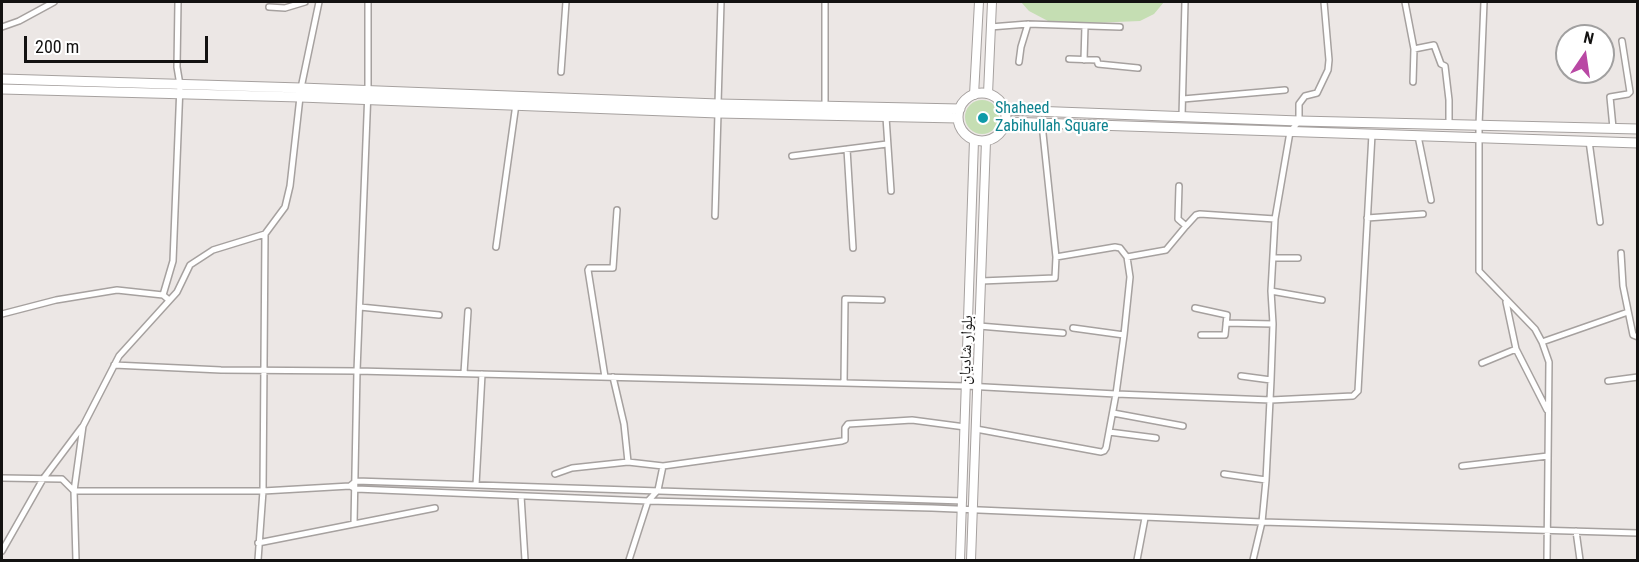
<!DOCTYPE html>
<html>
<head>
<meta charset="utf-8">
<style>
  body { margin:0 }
  #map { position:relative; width:1639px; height:562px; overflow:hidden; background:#ece7e5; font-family:"Roboto Condensed",sans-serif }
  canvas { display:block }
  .frame { position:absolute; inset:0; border:3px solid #131211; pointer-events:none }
  .north { position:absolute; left:1555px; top:24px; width:60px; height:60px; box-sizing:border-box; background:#fff; border:2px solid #a1a0a0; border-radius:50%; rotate:13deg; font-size:16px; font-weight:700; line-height:24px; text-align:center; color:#131211 }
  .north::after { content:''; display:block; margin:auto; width:21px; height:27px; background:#b948a4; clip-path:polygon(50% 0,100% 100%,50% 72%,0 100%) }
  .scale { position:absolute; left:24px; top:36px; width:184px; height:27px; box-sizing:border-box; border:3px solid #131211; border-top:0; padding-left:8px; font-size:18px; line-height:21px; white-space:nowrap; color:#131211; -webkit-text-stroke:4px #fff; paint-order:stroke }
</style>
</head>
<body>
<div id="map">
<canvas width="1639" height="562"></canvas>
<div class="frame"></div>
<div class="north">N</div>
<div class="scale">200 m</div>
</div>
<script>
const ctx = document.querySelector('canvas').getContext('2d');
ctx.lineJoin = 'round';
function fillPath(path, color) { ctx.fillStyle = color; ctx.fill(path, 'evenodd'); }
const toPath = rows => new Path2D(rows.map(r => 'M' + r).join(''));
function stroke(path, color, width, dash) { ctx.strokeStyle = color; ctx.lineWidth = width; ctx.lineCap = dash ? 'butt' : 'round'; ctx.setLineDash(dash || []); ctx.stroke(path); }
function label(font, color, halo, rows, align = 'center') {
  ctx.font = font + ' "Roboto Condensed","Noto Naskh Arabic",sans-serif'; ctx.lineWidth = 4.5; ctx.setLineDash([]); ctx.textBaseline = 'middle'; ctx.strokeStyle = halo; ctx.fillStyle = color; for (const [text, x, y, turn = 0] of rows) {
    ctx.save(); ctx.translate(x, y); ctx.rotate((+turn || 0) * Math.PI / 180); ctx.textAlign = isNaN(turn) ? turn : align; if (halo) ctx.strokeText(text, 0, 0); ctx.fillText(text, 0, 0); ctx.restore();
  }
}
fillPath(toPath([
  [1021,2,1164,2,1154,14,1140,21,1068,24,1048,21,1029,11],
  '965 117a17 17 0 1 1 34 0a17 17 0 1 1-34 0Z'
]), '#c5deb3');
const street = toPath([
  [1405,2,1414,49,1413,82],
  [1484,2,1479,125,1479,271,1535,329,1542,342,1549,362,1547,560],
  [269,7,285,8,305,2],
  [2,27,19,21,54,2],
  [990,27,1028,24,1120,27],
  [1414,49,1434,45,1441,64,1445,66,1449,100,1449,125],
  [1069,59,1097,60,1098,64,1138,68],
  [1084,60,1085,26],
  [1019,62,1021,47,1028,24],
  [561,72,566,2],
  [1183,99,1285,90],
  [718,104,721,2],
  [825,106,825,2],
  [1182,116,1185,2],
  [886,117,891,191],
  [1613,128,1610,97,1628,94,1630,92,1622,41],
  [1418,136,1431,200],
  [1589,141,1600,222],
  [847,149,853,248],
  [792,156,887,144],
  [1179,186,1178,219,1186,226],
  [715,216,718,113],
  [1367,218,1423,214],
  [496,247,516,104],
  [1621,253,1623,286,1633,335,1638,337],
  [1127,257,1166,250,1186,226,1196,215,1200,214,1275,219],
  [1273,258,1298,258],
  [981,281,1055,278,1056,257],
  [1271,291,1322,300],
  [163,295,173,261,180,85,177,67,178,2],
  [1506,302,1516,349,1547,410],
  [360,307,439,315],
  [1195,308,1227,315,1225,335,1201,335],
  [2,314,56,300,117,290,163,295,169,300],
  [1226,323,1273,324],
  [979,326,1063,333],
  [1073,328,1124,335],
  [1542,342,1628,312],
  [1482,363,1516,349],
  [114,365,221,370,357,371,966,386,1116,394,1271,400,1353,396,1358,391,1372,134],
  [464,373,468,311],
  [1241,376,1271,380],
  [605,377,588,270,589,268,613,268,617,210],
  [613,377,624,424,628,462,663,466],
  [1608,381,1638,377],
  [844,383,845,299,882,300],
  [1113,413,1183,426],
  [976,429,1101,452,1104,451,1106,448,1116,394,1124,335,1130,277,1127,257,1120,248,1115,247,1056,257,1042,124],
  [1109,432,1156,438],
  [1462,466,1548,456],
  [555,474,572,468,628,462],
  [1224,474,1266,480],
  [2,478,62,479,74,491,263,491,350,486,356,489,648,501,932,508,1262,522,1638,533],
  [476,485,482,374],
  [350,486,356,481,963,501],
  [521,496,525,560],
  [354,524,357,371,368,90,368,2],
  [1576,531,1580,560],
  [258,543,435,508],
  [2,551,43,479,82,427],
  [76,560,74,491,83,426,119,356,177,292,190,265,213,250,265,234,285,207,290,186,301,88,319,2],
  [258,560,263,491,265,234],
  [629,560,648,501,658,490,663,466,842,441,845,440,845,428,848,424,912,420,965,427],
  [1137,560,1145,518],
  [1253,560,1262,522,1266,480,1271,380,1273,324,1271,291,1275,219,1290,132,1299,121,1299,104,1305,96,1317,93,1328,70,1329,60,1324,2]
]);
const primary = toPath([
  [988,94,992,2],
  [974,95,979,2],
  [960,560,974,140],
  [971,560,986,141]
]);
const highway = toPath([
  [2,79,301,88,718,104,960,109],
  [2,89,300,97,718,113,958,118],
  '958 117a24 24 0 1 1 48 0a24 24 0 1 1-48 0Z',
  [1005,110,1299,121,1638,129],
  [1006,122,1638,143]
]);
stroke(street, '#a6a19f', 8);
stroke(primary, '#a6a19f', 10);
stroke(highway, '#a6a19f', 11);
stroke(street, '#fff', 5);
stroke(primary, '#fff', 8);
stroke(highway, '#fff', 9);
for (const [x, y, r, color] of [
  [983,118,6,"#0f9aa8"]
]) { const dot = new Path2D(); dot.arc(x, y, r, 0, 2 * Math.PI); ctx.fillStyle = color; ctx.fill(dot); stroke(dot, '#fff', 2); }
label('16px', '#0d838f', '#fff', [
  ["Shaheed",995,109],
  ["Zabihullah Square",995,127]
], 'left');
label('16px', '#131211', '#fff', [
  ["بلوار شادیان",967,350,-88]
]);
</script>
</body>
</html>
